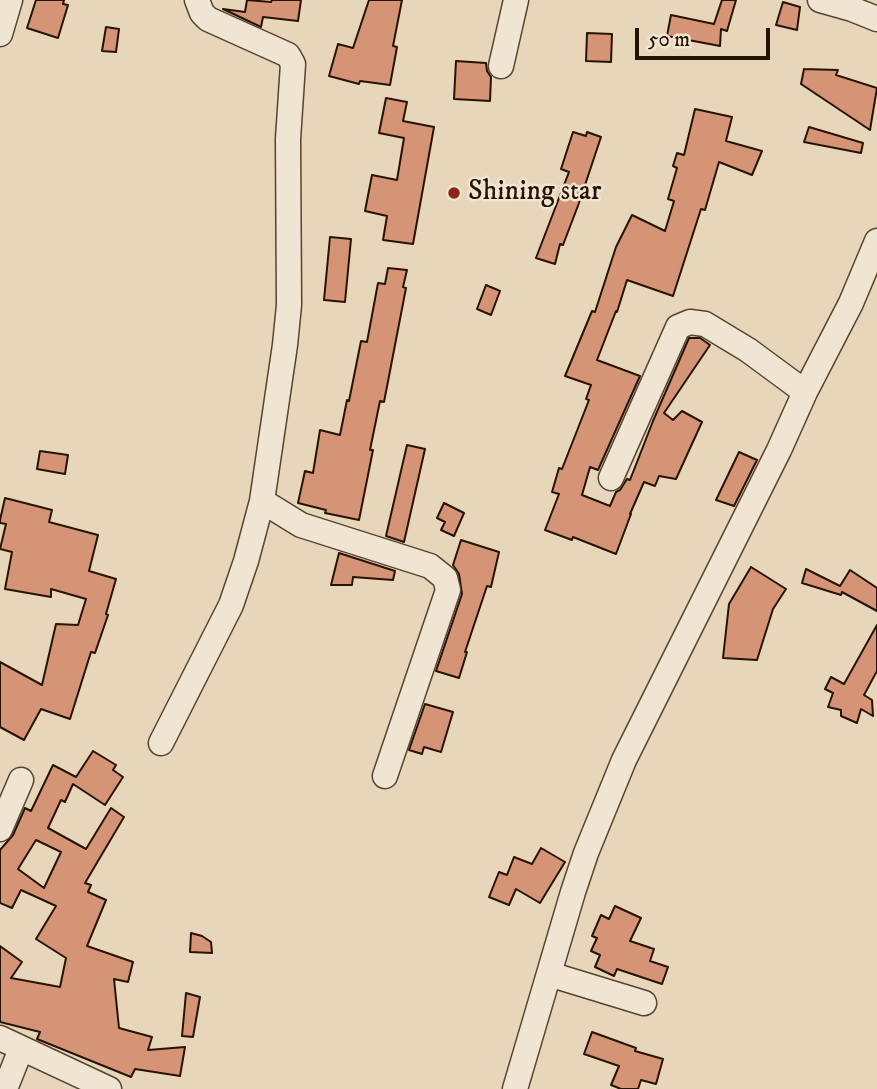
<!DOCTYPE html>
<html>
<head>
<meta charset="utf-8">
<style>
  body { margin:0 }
  #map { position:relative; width:877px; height:1089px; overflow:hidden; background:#e8d6bb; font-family:"IM FELL DW Pica",serif }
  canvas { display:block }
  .scale { position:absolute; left:635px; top:28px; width:135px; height:32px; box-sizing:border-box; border:4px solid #261300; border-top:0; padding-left:9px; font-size:21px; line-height:24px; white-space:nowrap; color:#261300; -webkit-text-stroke:5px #f0e4d3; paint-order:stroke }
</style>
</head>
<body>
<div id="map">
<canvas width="877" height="1089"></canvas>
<div class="scale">50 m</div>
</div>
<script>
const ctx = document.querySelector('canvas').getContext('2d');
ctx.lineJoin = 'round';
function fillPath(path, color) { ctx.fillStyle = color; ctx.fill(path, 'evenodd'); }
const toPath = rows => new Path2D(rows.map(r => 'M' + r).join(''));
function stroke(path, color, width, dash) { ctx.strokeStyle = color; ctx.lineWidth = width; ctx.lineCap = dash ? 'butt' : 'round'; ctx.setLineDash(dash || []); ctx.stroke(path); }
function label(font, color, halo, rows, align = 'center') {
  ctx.font = font + ' "IM FELL DW Pica",serif'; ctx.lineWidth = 5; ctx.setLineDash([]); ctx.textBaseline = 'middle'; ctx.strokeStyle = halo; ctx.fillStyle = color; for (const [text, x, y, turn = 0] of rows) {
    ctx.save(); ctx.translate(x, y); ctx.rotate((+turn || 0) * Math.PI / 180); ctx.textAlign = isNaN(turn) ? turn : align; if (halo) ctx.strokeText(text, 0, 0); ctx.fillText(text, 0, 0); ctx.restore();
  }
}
const building = toPath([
  [36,0,64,0,63,4,68,5,58,38,27,28,36,0],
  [247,0,271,2,272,0,301,0,298,21,263,17,261,27,223,9,245,12,247,0],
  [369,0,402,0,393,46,397,47,390,85,360,81,359,84,329,76,338,44,353,48,369,0],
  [722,0,736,0,727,31,721,29,720,46,667,36,671,15,714,24,722,0],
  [783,2,800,7,797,30,776,25,783,2],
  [106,27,119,29,116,52,102,51,106,27],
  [587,33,612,34,611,62,586,61,587,33],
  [456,61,486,63,487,71,491,77,490,101,454,99,456,61],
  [804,69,838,70,836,75,877,88,870,130,801,84,804,69],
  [386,98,407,102,403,121,434,127,413,244,383,240,387,216,365,211,372,175,397,180,404,138,379,133,386,98],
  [695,109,732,117,726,141,762,151,752,175,719,162,705,210,701,209,673,296,627,280,617,312,616,311,597,360,640,376,598,470,590,467,582,495,610,506,616,492,620,490,627,479,630,480,653,421,689,338,700,338,710,345,664,413,673,420,682,411,702,422,676,479,659,476,655,486,644,482,630,514,631,514,616,554,573,537,572,540,545,530,559,494,552,492,559,468,562,469,589,400,586,399,591,385,565,376,592,311,595,312,616,247,632,215,665,231,674,201,668,199,677,168,673,166,677,153,684,155,695,109],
  [809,127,863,143,861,153,804,142,809,127],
  [573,132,586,136,587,132,601,137,579,203,563,245,560,244,555,264,536,258,569,172,561,169,573,132],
  [330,237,351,239,345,302,324,300,330,237],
  [388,268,407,270,403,287,406,288,384,402,380,401,370,450,373,450,359,520,325,513,326,510,298,503,305,471,313,473,320,430,340,435,347,400,349,401,361,341,367,342,378,283,385,284,388,268],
  [486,285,500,291,491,315,477,309,486,285],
  [407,445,425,449,404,542,386,536,407,445],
  [40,451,68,455,65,474,37,469,40,451],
  [739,452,757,460,734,506,716,500,739,452],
  [5,498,52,510,49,522,98,535,89,571,116,579,106,614,108,615,95,653,91,652,70,719,41,709,24,740,0,727,0,662,42,685,56,624,78,625,86,599,51,589,51,597,5,589,12,552,0,549,6,524,0,523,0,520,5,498],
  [444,503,464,513,454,536,441,530,445,522,437,518,444,503],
  [461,540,499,552,491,587,487,586,465,652,467,652,459,678,436,671,462,594,459,574,453,565,461,540],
  [339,553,395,571,393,580,353,577,352,585,331,585,339,553],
  [751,567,786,589,773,609,757,660,723,658,729,604,751,567],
  [806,569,840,586,850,570,877,588,877,611,842,592,841,595,802,583,806,569],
  [877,625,877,671,864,695,872,700,873,716,861,709,857,723,841,716,841,710,828,707,833,693,825,689,831,677,844,684,877,625],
  [425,704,453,712,441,752,424,747,422,754,409,750,425,704],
  [93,751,116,765,113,770,123,777,105,805,73,784,65,802,61,800,48,828,86,849,111,808,124,817,85,883,91,885,88,892,106,900,87,946,133,962,128,982,114,979,119,1028,152,1037,148,1050,185,1047,180,1076,135,1069,131,1077,37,1039,40,1032,0,1022,0,946,22,962,11,978,60,987,66,958,36,939,56,906,21,890,12,908,0,903,0,850,13,835,25,808,31,811,53,765,76,777,93,751],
  [36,840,61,852,44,888,18,869,36,840],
  [541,848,565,862,540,903,516,889,509,905,489,897,499,872,507,875,514,857,532,864,541,848],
  [615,906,641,918,630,941,654,949,650,961,668,967,662,984,617,969,614,976,595,967,600,955,591,951,597,938,592,936,601,915,609,919,615,906],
  [191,933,202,936,211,942,212,953,190,952,191,933],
  [186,993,200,997,193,1037,182,1036,186,993],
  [592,1032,636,1048,635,1051,663,1059,656,1084,641,1080,638,1089,621,1089,611,1085,619,1066,584,1054,592,1032]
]);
fillPath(building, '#d69476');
stroke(building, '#261300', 2);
const minor = toPath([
  [820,0,852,9,877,19],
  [0,34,10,0],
  [501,66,516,0],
  [611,478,678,327,690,322,705,324,748,350,805,392],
  [262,501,301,525,430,566,445,578,448,590,385,776],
  [161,743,231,605,246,561,262,501,285,345,289,305,288,139,293,64,288,55,208,19,202,13,197,0],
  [0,829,21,780],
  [549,974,644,1003],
  [0,1038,109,1089],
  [5,1089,21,1049],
  [515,1089,573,892,586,853,624,760,779,450,805,392,851,303,877,241]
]);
stroke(minor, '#56442f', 27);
stroke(minor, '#f0e4d3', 24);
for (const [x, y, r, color] of [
  [454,193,7,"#8f2418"]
]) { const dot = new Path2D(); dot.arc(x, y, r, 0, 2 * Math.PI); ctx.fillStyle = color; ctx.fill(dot); stroke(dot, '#f0e4d3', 2.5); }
label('28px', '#261300', '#f0e4d3', [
  ["Shining star",468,193]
], 'left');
</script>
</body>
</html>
